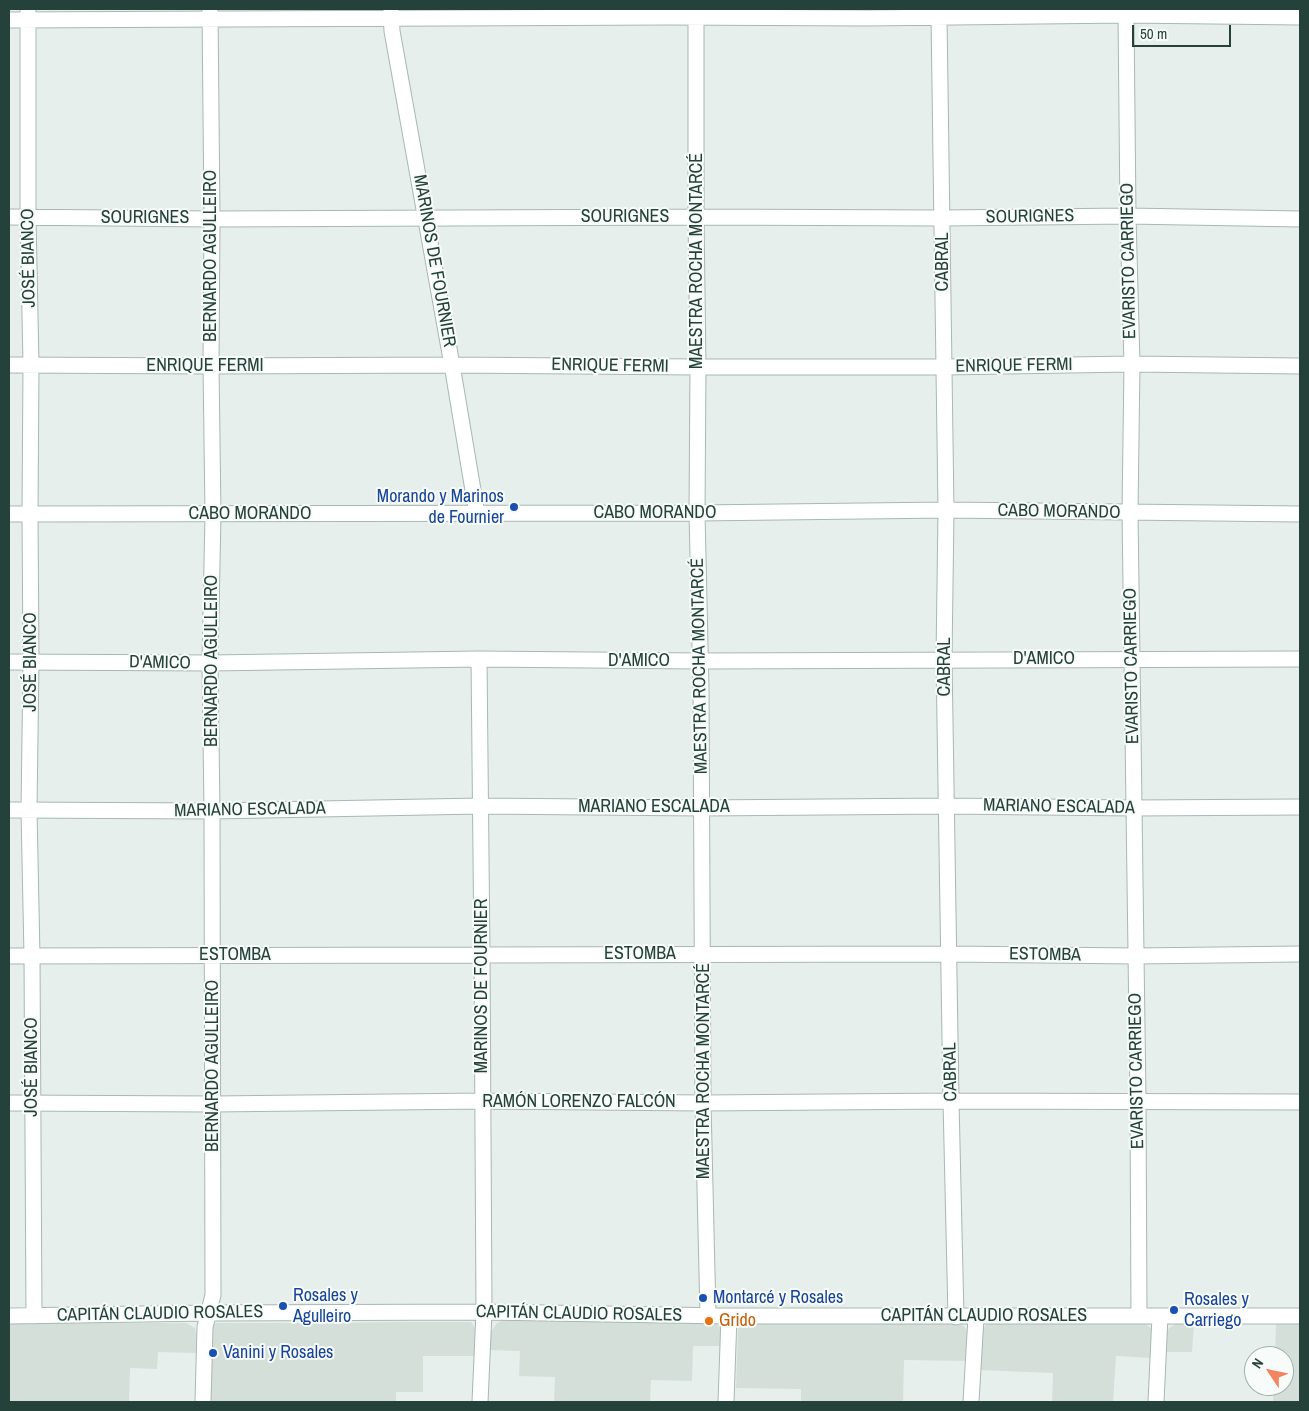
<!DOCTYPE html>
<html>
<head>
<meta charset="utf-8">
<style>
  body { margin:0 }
  #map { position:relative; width:1309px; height:1411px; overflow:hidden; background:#e6efeb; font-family:"Archivo Narrow",sans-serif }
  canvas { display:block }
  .frame { position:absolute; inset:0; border:10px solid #24423a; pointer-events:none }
  .north { position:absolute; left:1244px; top:1346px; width:50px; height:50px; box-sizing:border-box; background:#f7fbf9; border:1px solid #a3b1ad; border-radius:50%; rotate:304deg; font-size:14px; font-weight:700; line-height:20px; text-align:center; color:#24423a }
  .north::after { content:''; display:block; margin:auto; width:18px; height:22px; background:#f4845f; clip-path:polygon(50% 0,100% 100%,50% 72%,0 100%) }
  .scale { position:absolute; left:1132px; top:25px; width:99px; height:22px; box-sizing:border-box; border:2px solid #24423a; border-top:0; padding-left:6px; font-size:15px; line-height:18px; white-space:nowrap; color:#24423a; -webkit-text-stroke:4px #f7fbf9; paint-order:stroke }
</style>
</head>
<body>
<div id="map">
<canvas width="1309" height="1411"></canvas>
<div class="frame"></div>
<div class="north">N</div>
<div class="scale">50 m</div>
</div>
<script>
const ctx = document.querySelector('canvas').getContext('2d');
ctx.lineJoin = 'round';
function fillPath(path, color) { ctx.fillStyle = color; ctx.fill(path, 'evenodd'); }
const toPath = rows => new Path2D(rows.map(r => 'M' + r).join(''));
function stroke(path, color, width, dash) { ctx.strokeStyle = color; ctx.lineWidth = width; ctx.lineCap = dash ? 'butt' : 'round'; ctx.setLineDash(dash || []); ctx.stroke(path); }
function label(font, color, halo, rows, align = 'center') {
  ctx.font = font + ' "Archivo Narrow",sans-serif'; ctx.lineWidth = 4; ctx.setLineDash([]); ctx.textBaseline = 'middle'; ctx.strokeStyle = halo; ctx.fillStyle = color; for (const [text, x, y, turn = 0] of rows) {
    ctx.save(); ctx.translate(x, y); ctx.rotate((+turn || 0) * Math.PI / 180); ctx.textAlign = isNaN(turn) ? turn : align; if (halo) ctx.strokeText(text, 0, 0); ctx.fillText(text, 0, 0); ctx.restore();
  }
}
fillPath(toPath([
  [502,1321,714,1322,719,1326,722,1330,721,1346,693,1346,692,1381,651,1380,650,1402,554,1402,555,1377,519,1376,520,1351,488,1350,489,1335,497,1323],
  [396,1322,471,1322,477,1331,478,1356,423,1356,423,1392,396,1392,396,1402,209,1402,211,1327,215,1323,337,1323],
  [9,1323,186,1323,195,1328,196,1333,196,1353,158,1352,157,1369,130,1368,129,1402,9,1402],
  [743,1323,956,1323,964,1326,968,1332,968,1361,904,1360,903,1402,801,1402,801,1389,736,1388,738,1329],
  [1144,1323,1152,1329,1151,1358,1116,1356,1113,1402,1052,1402,1053,1373,979,1370,983,1328,987,1324],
  [1176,1324,1194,1324,1192,1352,1166,1352,1167,1332,1169,1328],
  [1276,1324,1300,1324,1300,1402,1273,1402,1274,1386,1284,1386,1284,1356,1275,1356]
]), '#d4dfda');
const minor = toPath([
  [28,9,28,217,31,364,30,514,31,662,29,810,32,956,34,1316],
  [391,11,392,31,452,365,477,514],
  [1126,15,1128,216,1132,364,1130,512,1138,1101,1139,1316],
  [939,17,946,510,944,659,951,1101,956,1317],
  [696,18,696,217,698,367,697,513,701,690,703,1103,708,1315],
  [9,20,669,17,867,18,1126,15,1300,17],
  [9,217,212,219,696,217,943,218,1128,216,1300,219],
  [9,365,211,366,452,365,698,367,944,367,1132,364,1300,366],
  [9,514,697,513,946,510,1300,514],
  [479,659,482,955,484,1312,480,1402],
  [9,662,210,663,479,659,700,661,1300,659],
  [9,810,212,811,480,806,702,808,947,806,1134,808,1300,807],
  [9,956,949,954,1136,956,1300,954],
  [9,1103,213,1104,482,1101,703,1103,951,1101,1300,1102],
  [9,1316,208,1313,484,1312,729,1316,1300,1316],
  [203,1402,205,1327,213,1295,212,811,210,663,213,514,211,366,212,219,210,9],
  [726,1402,729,1316],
  [971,1402,976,1317],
  [1156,1402,1160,1316]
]);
stroke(minor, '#a8b8b2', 17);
stroke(minor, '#fff', 15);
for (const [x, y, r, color] of [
  [514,507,5,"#1a4fb4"],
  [703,1298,5,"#1a4fb4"],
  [283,1306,5,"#1a4fb4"],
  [1174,1310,5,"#1a4fb4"],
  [709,1321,5,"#e8710a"],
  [213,1353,5,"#1a4fb4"]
]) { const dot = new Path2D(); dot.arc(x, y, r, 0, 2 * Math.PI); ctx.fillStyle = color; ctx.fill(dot); stroke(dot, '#f7fbf9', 2); }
label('18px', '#24423a', '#f7fbf9', [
  ["SOURIGNES",625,217],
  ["SOURIGNES",1030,217,-1],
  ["SOURIGNES",145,218],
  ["BERNARDO AGULLEIRO",211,256,-90],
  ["JOSÉ BIANCO",29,258,-91],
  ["MARINOS DE FOURNIER",434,261,80],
  ["MAESTRA ROCHA MONTARCÉ",697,261,-90],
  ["EVARISTO CARRIEGO",1129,261,-91],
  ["CABRAL",943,262,-90],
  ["ENRIQUE FERMI",205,366],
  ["ENRIQUE FERMI",610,366,1],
  ["ENRIQUE FERMI",1014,366,-1],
  ["CABO MORANDO",1059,512,1],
  ["CABO MORANDO",655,513],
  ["CABO MORANDO",250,514],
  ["D'AMICO",1044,659],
  ["BERNARDO AGULLEIRO",212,661,-90],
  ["D'AMICO",639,661],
  ["JOSÉ BIANCO",31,662,-90],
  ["D'AMICO",160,663,1],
  ["MAESTRA ROCHA MONTARCÉ",700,666,-91],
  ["EVARISTO CARRIEGO",1132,666,-91],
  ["CABRAL",945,667,-90],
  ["MARIANO ESCALADA",654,807],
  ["MARIANO ESCALADA",1059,807,1],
  ["MARIANO ESCALADA",250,810,-1],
  ["ESTOMBA",640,954],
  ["ESTOMBA",235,955],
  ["ESTOMBA",1045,955,1],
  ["MARINOS DE FOURNIER",482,986,-90],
  ["BERNARDO AGULLEIRO",213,1066,-90],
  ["JOSÉ BIANCO",32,1067,-90],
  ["MAESTRA ROCHA MONTARCÉ",704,1071,-90],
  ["EVARISTO CARRIEGO",1137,1071,-91],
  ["CABRAL",951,1072,-91],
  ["RAMÓN LORENZO FALCÓN",579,1102],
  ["CAPITÁN CLAUDIO ROSALES",160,1314,-1],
  ["CAPITÁN CLAUDIO ROSALES",579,1314,1],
  ["CAPITÁN CLAUDIO ROSALES",984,1316]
]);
label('18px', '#164399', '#f7fbf9', [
  ["Morando y Marinos",504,497,"right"],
  ["de Fournier",504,518,"right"],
  ["Rosales y",293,1296],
  ["Agulleiro",293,1317],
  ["Montarcé y Rosales",713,1298],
  ["Rosales y",1184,1300],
  ["Carriego",1184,1321],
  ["Vanini y Rosales",223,1353]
], 'left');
label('18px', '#c56008', '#f7fbf9', [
  ["Grido",719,1321]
], 'left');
</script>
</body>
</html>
